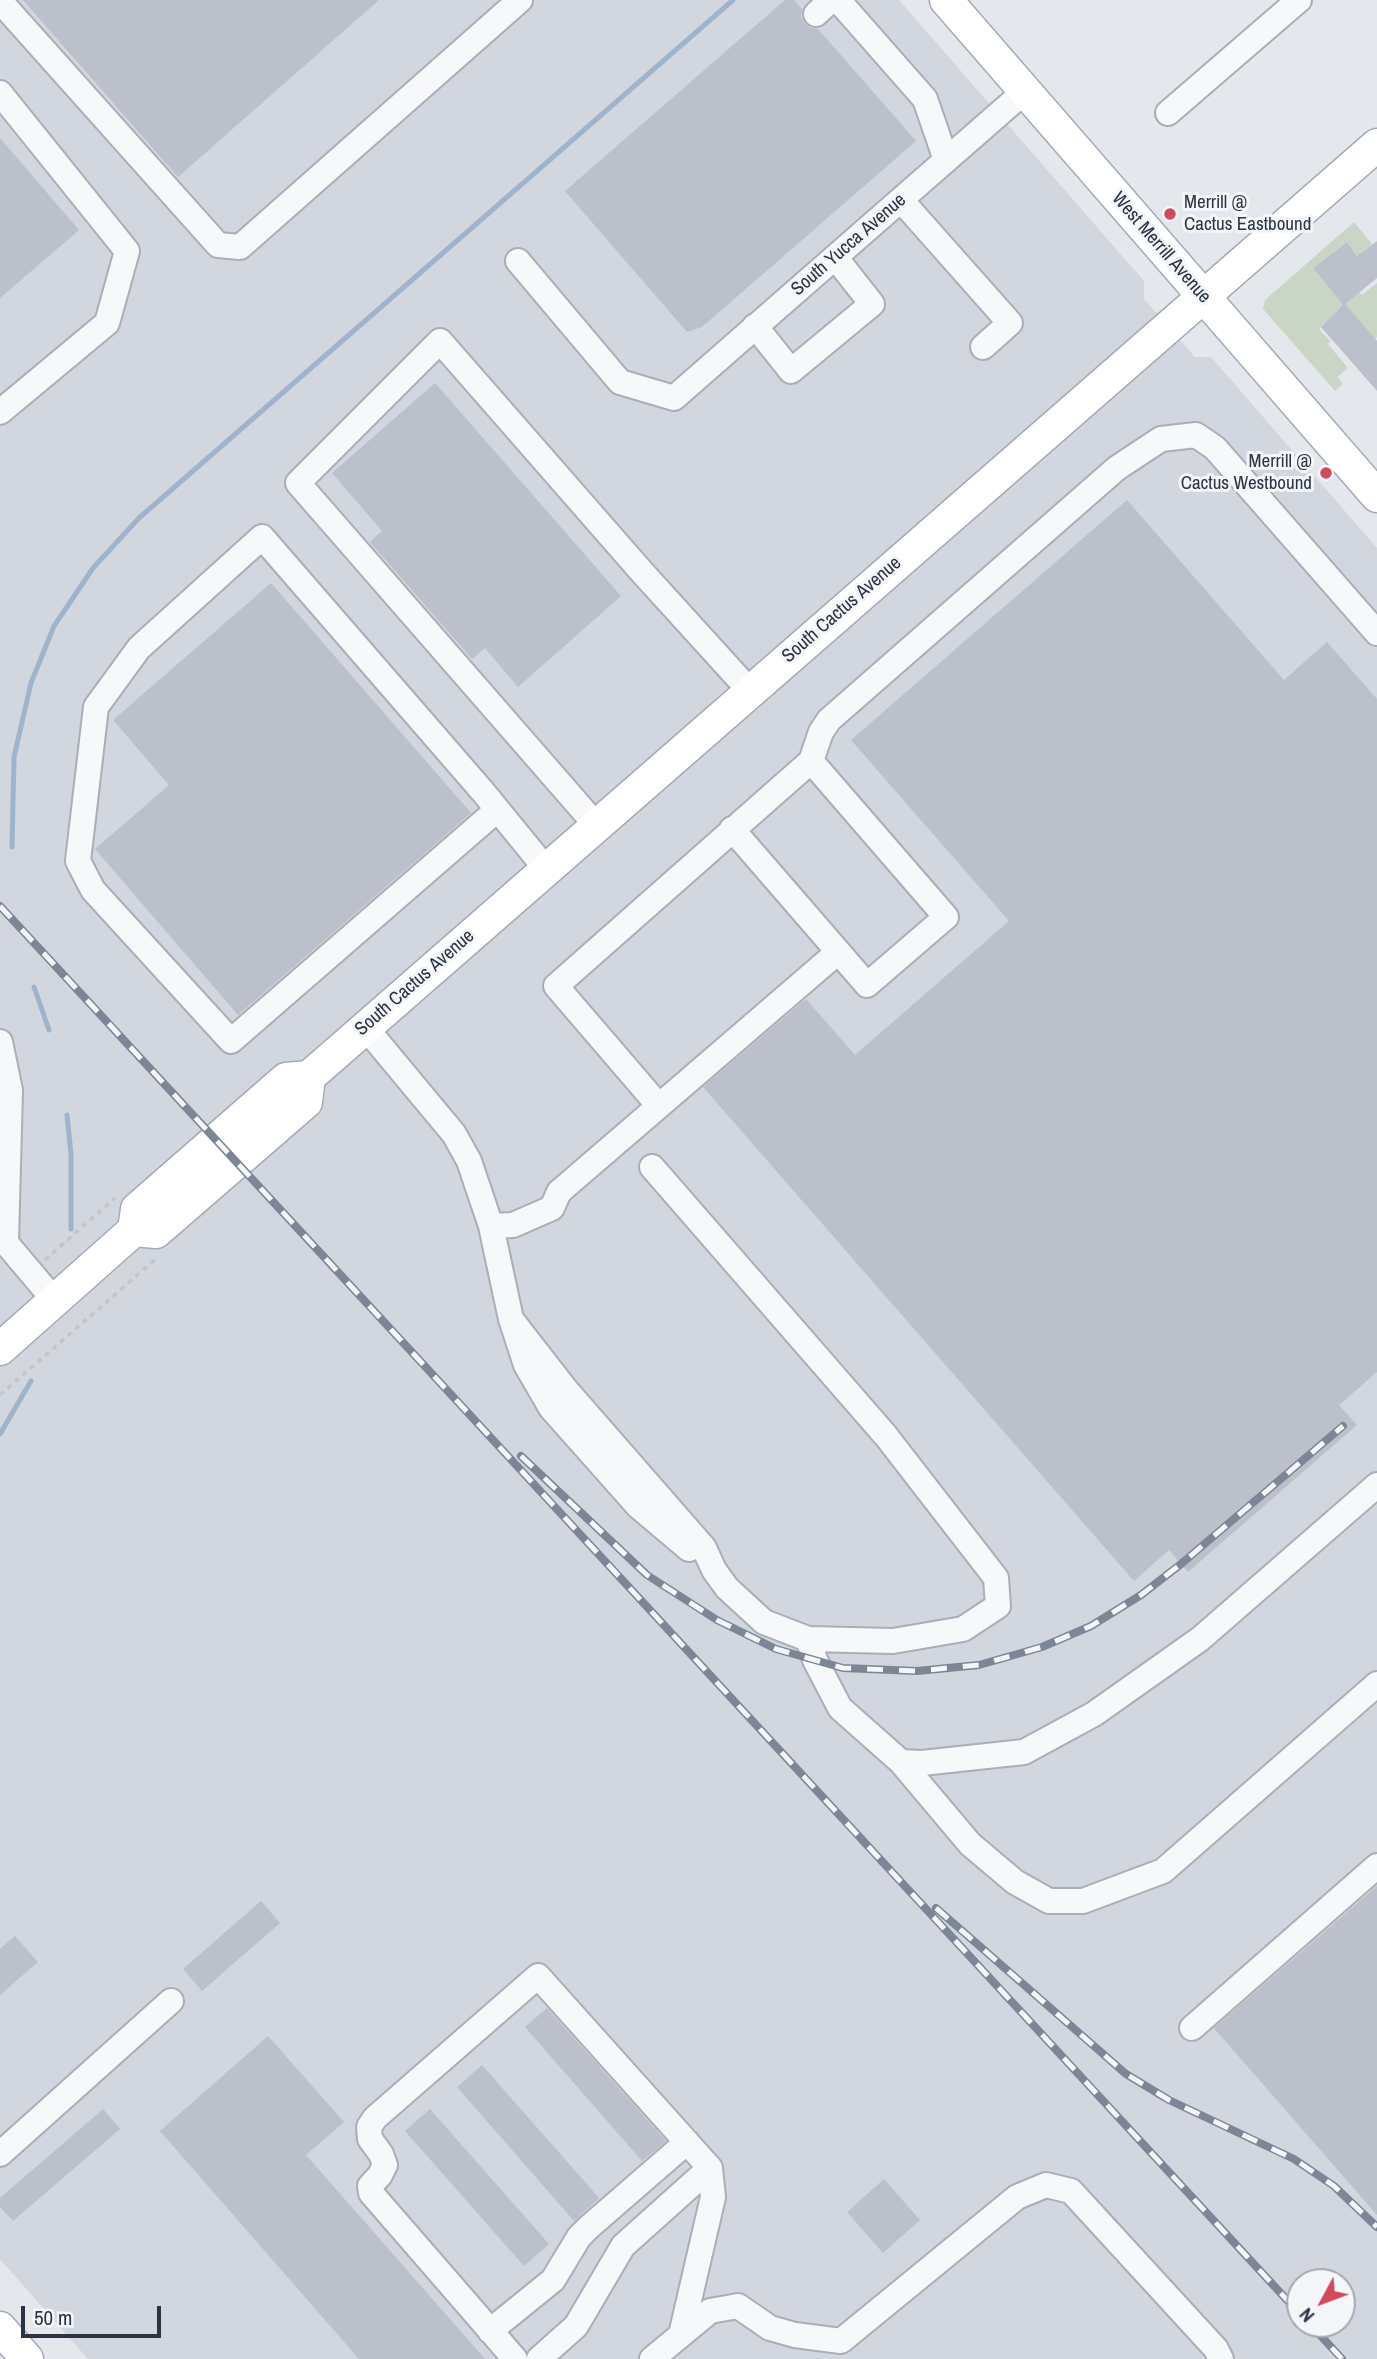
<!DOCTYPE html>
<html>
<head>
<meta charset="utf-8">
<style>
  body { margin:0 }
  #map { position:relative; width:1377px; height:2359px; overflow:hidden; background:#e4e7ec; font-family:"Archivo Narrow",sans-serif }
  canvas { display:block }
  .north { position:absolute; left:1286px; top:2268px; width:70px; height:70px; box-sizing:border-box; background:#f4f6f9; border:2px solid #a4a8b1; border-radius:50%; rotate:229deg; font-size:19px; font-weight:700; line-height:28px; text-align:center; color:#2b3445 }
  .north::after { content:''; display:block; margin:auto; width:24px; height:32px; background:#d1495b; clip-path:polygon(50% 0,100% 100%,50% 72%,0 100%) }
  .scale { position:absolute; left:21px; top:2306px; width:140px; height:32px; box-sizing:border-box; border:4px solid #2b3445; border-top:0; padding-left:9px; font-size:21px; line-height:24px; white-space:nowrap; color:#2b3445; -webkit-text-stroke:5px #f4f6f9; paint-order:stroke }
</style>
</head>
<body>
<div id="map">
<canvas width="1377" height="2359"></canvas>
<div class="north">N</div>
<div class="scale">50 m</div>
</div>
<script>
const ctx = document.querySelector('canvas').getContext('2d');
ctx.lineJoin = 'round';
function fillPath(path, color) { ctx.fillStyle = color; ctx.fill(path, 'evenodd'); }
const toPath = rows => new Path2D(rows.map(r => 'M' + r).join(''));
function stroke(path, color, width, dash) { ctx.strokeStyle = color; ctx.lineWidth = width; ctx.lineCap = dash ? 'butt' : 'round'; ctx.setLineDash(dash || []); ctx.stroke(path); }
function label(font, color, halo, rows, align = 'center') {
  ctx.font = font + ' "Archivo Narrow",sans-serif'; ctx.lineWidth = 6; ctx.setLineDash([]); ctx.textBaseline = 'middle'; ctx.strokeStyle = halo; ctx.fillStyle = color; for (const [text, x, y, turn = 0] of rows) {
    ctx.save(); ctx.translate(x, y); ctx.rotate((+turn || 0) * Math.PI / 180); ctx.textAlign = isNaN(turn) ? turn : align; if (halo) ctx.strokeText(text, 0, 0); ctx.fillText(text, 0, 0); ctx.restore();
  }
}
fillPath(toPath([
  [0,0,899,0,1144,281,1144,299,1195,357,1211,357,1377,548,1377,2359,88,2359,0,2259],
  [1300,2282,1342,2282,1342,2324,1300,2324]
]), '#d2d6de');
fillPath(toPath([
  [1354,222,1372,244,1357,256,1347,242,1313,268,1343,305,1359,292,1362,295,1377,283,1377,337,1375,339,1356,326,1340,308,1319,329,1330,341,1328,344,1348,368,1337,377,1343,384,1335,391,1263,309,1265,300]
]), '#c9d6c5');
stroke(toPath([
  [12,847,14,757,31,683,54,626,93,568,139,518,733,0],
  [34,987,49,1030],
  [67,1115,71,1154,71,1229],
  [0,1434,31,1381]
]), '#9fb4cc', 5);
fillPath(toPath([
  [23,0,379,0,178,177],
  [785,0,794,0,802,9,801,17,805,24,811,28,818,29,916,141,702,327,687,332,565,191],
  [0,138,79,230,0,298],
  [1377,241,1377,278,1345,304,1377,341,1377,391,1321,327,1343,305,1313,268,1347,242,1357,256],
  [435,383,621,596,518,687,485,648,472,659,370,542,382,531,332,473],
  [1127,500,1284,680,1327,642,1377,699,1377,1372,1339,1405,1357,1425,1188,1572,1169,1550,1134,1581,703,1087,806,999,855,1055,1009,921,851,740],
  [271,583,471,813,238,1015,95,849,169,785,113,720],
  [1377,1886,1377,2215,1214,2028],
  [261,1901,280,1923,202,1991,183,1969],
  [15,1936,38,1962,0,1995,0,1949],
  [547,2008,666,2141,642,2161,525,2027],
  [268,2036,344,2122,306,2155,485,2359,359,2359,160,2131],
  [482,2065,599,2198,574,2221,457,2087],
  [103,2109,120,2129,13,2221,0,2207,0,2198],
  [430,2109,549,2244,524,2266,405,2131],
  [884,2179,920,2220,883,2253,847,2212]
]), '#bbc0ca');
const minor = toPath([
  [838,0,925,99,946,160],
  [0,1,218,245,240,247,520,0],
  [816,14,831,0],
  [0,93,127,251,107,323,0,412],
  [1168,113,1299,0],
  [901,200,1010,323,983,347],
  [518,261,620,382,674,398,1024,92],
  [755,326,791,371,872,304,835,257],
  [497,810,231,1041,93,890,78,861,96,707,139,648,262,537,484,793,546,869],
  [596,825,298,483,440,341,641,571,750,691],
  [732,829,867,985,946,917,811,761,821,732,829,720,1117,468,1161,439,1196,435,1215,448,1377,633],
  [365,1027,454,1134,469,1161,491,1226,511,1319,526,1365,551,1408,638,1506,689,1549],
  [0,1042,10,1090,6,1243,55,1301],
  [659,1106,838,952],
  [491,1226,513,1225,552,1208,559,1192,659,1106,556,986,811,761],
  [511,1319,567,1391,704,1548,714,1570,727,1588,764,1622,808,1639,893,1641,963,1629,998,1606,996,1578,886,1436,652,1167],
  [808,1639,815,1660,840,1708,901,1762,922,1763,1024,1752,1094,1714,1200,1639,1377,1485],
  [901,1762,970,1844,1015,1882,1049,1901,1083,1901,1163,1871,1377,1684],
  [1192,2028,1377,1866],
  [0,2154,171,2001],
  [490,2331,553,2280,579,2237,589,2227,687,2142],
  [515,2359,371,2193,370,2186,380,2175,385,2165,381,2154,370,2139,369,2127,375,2118,538,1976,710,2168,713,2197,681,2335],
  [539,2359,576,2326,623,2246,710,2168],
  [652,2359,710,2311,738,2306,770,2328,795,2335,841,2341,1017,2197,1046,2185,1071,2191,1216,2349,1221,2359]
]);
const major = toPath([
  [946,0,1377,496],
  [134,1230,156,1232,306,1102,309,1077],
  [0,1349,134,1230,137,1209,286,1079,309,1077,1377,145],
  [0,2328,27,2359]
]);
stroke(minor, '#a9aeb7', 28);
stroke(major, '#a3abb8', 35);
stroke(toPath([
  [45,1260,115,1198],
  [0,1395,158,1257]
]), '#c2c5cb', 3.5, [5, 5]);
stroke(minor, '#f7f8fa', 24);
stroke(major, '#fff', 32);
const rail = toPath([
  [0,906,1300,2314],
  [521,1456,647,1575,717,1620,776,1649,843,1668,917,1671,979,1665,1042,1647,1091,1626,1141,1595,1181,1564,1343,1426],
  [936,1908,1126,2074,1169,2100,1294,2159,1334,2186,1377,2227],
  [1310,2324,1342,2359]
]);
stroke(rail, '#7d8696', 8);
stroke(rail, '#f4f6f9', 5, [16]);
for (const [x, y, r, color] of [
  [1170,214,7,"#d1495b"],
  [1326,473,7,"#d1495b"]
]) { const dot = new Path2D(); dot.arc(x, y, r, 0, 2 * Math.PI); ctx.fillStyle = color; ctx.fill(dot); stroke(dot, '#f4f6f9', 2.5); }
label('19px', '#2b3445', '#f4f6f9', [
  ["Merrill @",1184,203],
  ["Cactus Eastbound",1184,225],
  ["Merrill @",1312,462,"right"],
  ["Cactus Westbound",1312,484,"right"]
], 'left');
label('19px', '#2b3445', '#f4f6f9', [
  ["South Yucca Avenue",849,245,-41],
  ["West Merrill Avenue",1161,248,49],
  ["South Cactus Avenue",842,610,-41],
  ["South Cactus Avenue",415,983,-41]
]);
</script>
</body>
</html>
